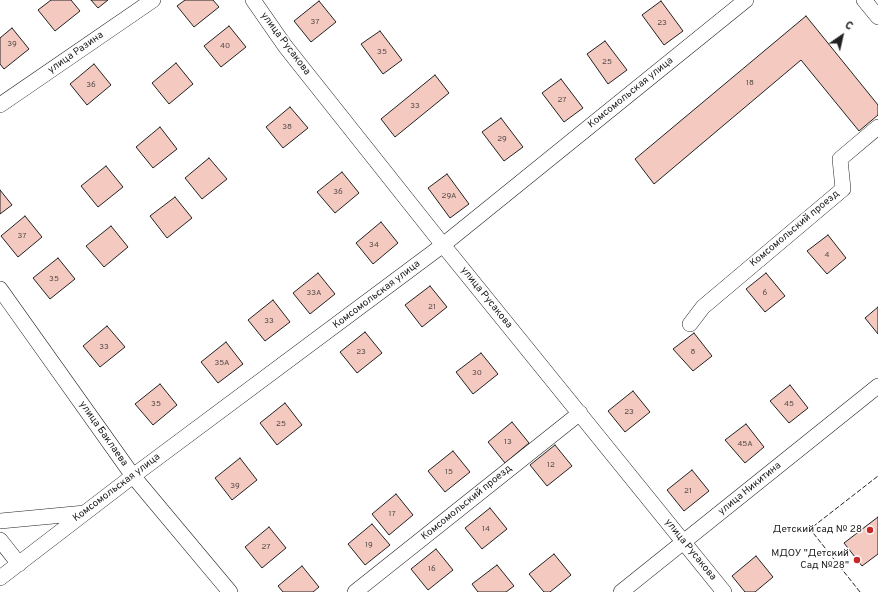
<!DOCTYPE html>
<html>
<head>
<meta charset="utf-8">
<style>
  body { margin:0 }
  #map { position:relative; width:878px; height:592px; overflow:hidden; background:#fff; font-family:Overpass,sans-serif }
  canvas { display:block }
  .north { position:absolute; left:822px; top:16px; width:40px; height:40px; -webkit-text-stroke:3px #fff; paint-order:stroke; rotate:34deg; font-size:11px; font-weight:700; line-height:16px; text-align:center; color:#222 }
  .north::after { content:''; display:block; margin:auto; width:14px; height:18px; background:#222; clip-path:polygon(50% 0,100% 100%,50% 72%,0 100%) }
</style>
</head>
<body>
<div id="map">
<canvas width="878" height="592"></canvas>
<div class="north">С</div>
</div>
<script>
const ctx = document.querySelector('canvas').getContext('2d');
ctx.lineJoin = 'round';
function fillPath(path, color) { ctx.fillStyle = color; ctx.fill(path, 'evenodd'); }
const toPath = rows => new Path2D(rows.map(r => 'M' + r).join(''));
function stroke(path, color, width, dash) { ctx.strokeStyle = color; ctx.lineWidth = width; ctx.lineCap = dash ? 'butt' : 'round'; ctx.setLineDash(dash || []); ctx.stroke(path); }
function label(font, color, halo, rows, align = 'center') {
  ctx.font = font + ' Overpass,sans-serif'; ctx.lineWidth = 3; ctx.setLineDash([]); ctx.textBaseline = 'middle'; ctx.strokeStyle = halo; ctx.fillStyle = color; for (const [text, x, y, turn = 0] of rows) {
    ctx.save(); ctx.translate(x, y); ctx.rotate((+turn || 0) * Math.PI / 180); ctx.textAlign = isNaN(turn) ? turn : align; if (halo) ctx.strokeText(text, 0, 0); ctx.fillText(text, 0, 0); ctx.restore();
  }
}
const building = toPath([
  [51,0,71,0,80,11,55,31,38,10,51,0],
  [91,0,108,0,98,8,91,0],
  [185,0,213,0,219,7,194,27,177,6,185,0],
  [319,1,336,22,311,42,294,21,319,1],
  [661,1,683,31,664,45,642,15,661,1],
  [806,16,878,105,878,115,859,131,801,60,654,184,635,159,806,16],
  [229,26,246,47,221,67,204,46,229,26],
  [12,28,29,49,4,69,0,64,0,38,12,28],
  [380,31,402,60,383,74,361,44,380,31],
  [605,41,627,70,608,84,587,54,605,41],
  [176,63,193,84,169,104,152,83,176,63],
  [94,64,111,85,87,105,70,84,94,64],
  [435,75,449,93,395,137,381,119,435,75],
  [561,79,583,108,564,122,542,93,561,79],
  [290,107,308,128,283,148,266,127,290,107],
  [501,118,523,147,504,161,482,132,501,118],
  [160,127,177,149,153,168,136,147,160,127],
  [209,158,227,179,202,199,185,178,209,158],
  [106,166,123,187,98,207,81,186,106,166],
  [342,172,359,193,335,213,317,192,342,172],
  [447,174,469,204,450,218,428,188,447,174],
  [0,190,12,205,0,214,0,190],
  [175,197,192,218,167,238,150,216,175,197],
  [25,216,42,237,18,257,1,236,25,216],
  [381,222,398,243,373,264,356,243,381,222],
  [111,226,128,247,104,267,86,246,111,226],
  [828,235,846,258,827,274,807,251,828,235],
  [58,258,75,279,50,299,33,278,58,258],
  [318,273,335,294,310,314,293,293,318,273],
  [766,273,785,296,765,312,746,289,766,273],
  [430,286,447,307,422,327,405,305,430,286],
  [273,300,290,322,265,341,248,320,273,300],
  [878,307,878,334,865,318,878,307],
  [107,326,125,347,100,367,83,346,107,326],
  [365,332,382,353,357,373,340,352,365,332],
  [694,333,712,356,693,371,673,349,694,333],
  [226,342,243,364,218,383,201,362,226,342],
  [481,353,498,374,473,394,456,372,481,353],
  [160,384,177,405,153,425,135,404,160,384],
  [790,385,808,408,789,423,770,401,790,385],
  [633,391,650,412,625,432,608,411,633,391],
  [285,403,302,425,277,445,260,423,285,403],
  [512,422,529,443,505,463,488,442,512,422],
  [746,424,764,447,745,463,725,440,746,424],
  [555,445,572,466,547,486,530,465,555,445],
  [453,451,470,472,445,492,428,471,453,451],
  [240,458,257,480,232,500,215,478,240,458],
  [692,470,709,491,684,511,667,490,692,470],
  [396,494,413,515,389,535,372,514,396,494],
  [490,508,507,529,482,549,465,528,490,508],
  [878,517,878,554,862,566,844,543,878,517],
  [372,524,390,545,365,565,348,544,372,524],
  [269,527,286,548,262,568,245,547,269,527],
  [436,549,453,570,428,590,411,569,436,549],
  [554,554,571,575,550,592,544,592,529,574,554,554],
  [756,556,773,577,755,592,745,592,732,576,756,556],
  [497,565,514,586,506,592,478,592,472,584,497,565],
  [302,566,319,587,313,592,283,592,278,586,302,566]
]);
fillPath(building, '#f3c9c0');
stroke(building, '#222', 1);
const minor = toPath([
  [253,0,285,46,443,245,724,592],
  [864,0,878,17],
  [0,105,153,0],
  [0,289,133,476,230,592],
  [690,324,703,307,843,189,840,159,878,127],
  [0,521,85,513],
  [0,540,19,564],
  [0,578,133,476,443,245,746,0],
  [355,592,580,413],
  [621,592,878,386]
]);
stroke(minor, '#222', 16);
stroke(minor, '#fff', 15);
stroke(toPath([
  [860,592,810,529,878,476]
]), '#222', 1, [5, 2]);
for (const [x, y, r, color] of [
  [870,530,4,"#c62828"],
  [857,560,4,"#c62828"]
]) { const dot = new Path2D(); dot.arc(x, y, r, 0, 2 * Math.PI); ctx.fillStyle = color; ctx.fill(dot); stroke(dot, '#fff', 1.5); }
label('8px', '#564c4a', null, [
  ["37",315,22],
  ["23",662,23],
  ["39",12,44],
  ["40",225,46],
  ["35",382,52],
  ["25",607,62],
  ["18",750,83],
  ["36",91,85],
  ["27",562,100],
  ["33",415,106],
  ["38",287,127],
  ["29",502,139],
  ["36",338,192],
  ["29А",449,196],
  ["37",22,236],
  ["34",374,245],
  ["4",827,255],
  ["35",54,279],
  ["33А",314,293],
  ["6",765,293],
  ["21",432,307],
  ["33",269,321],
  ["33",104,347],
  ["23",361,352],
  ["8",693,352],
  ["35А",222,363],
  ["30",477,373],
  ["35",156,404],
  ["45",789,404],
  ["23",629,412],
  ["25",281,424],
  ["13",508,442],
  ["45А",745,444],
  ["12",551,465],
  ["15",449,472],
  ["39",235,486],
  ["21",688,491],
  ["17",392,514],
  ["14",486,529],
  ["19",369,545],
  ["27",266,547],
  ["16",432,569]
]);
label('10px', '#222', '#fff', [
  ["улица Русакова",285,44,53],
  ["улица Разина",76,53,-35],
  ["Комсомольская улица",631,93,-39],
  ["Комсомольский проезд",795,229,-40],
  ["Комсомольская улица",377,295,-37],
  ["улица Русакова",486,298,51],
  ["улица Баклаева",103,434,55],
  ["Комсомольская улица",117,488,-37],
  ["улица Никитина",750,489,-39],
  ["Комсомольский проезд",467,503,-39],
  ["улица Русакова",690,550,51]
]);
label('10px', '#222', '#fff', [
  ["Детский сад № 28",862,530],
  ["МДОУ \"Детский",849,554],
  ["Сад №28\"",849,566]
], 'right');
</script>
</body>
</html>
